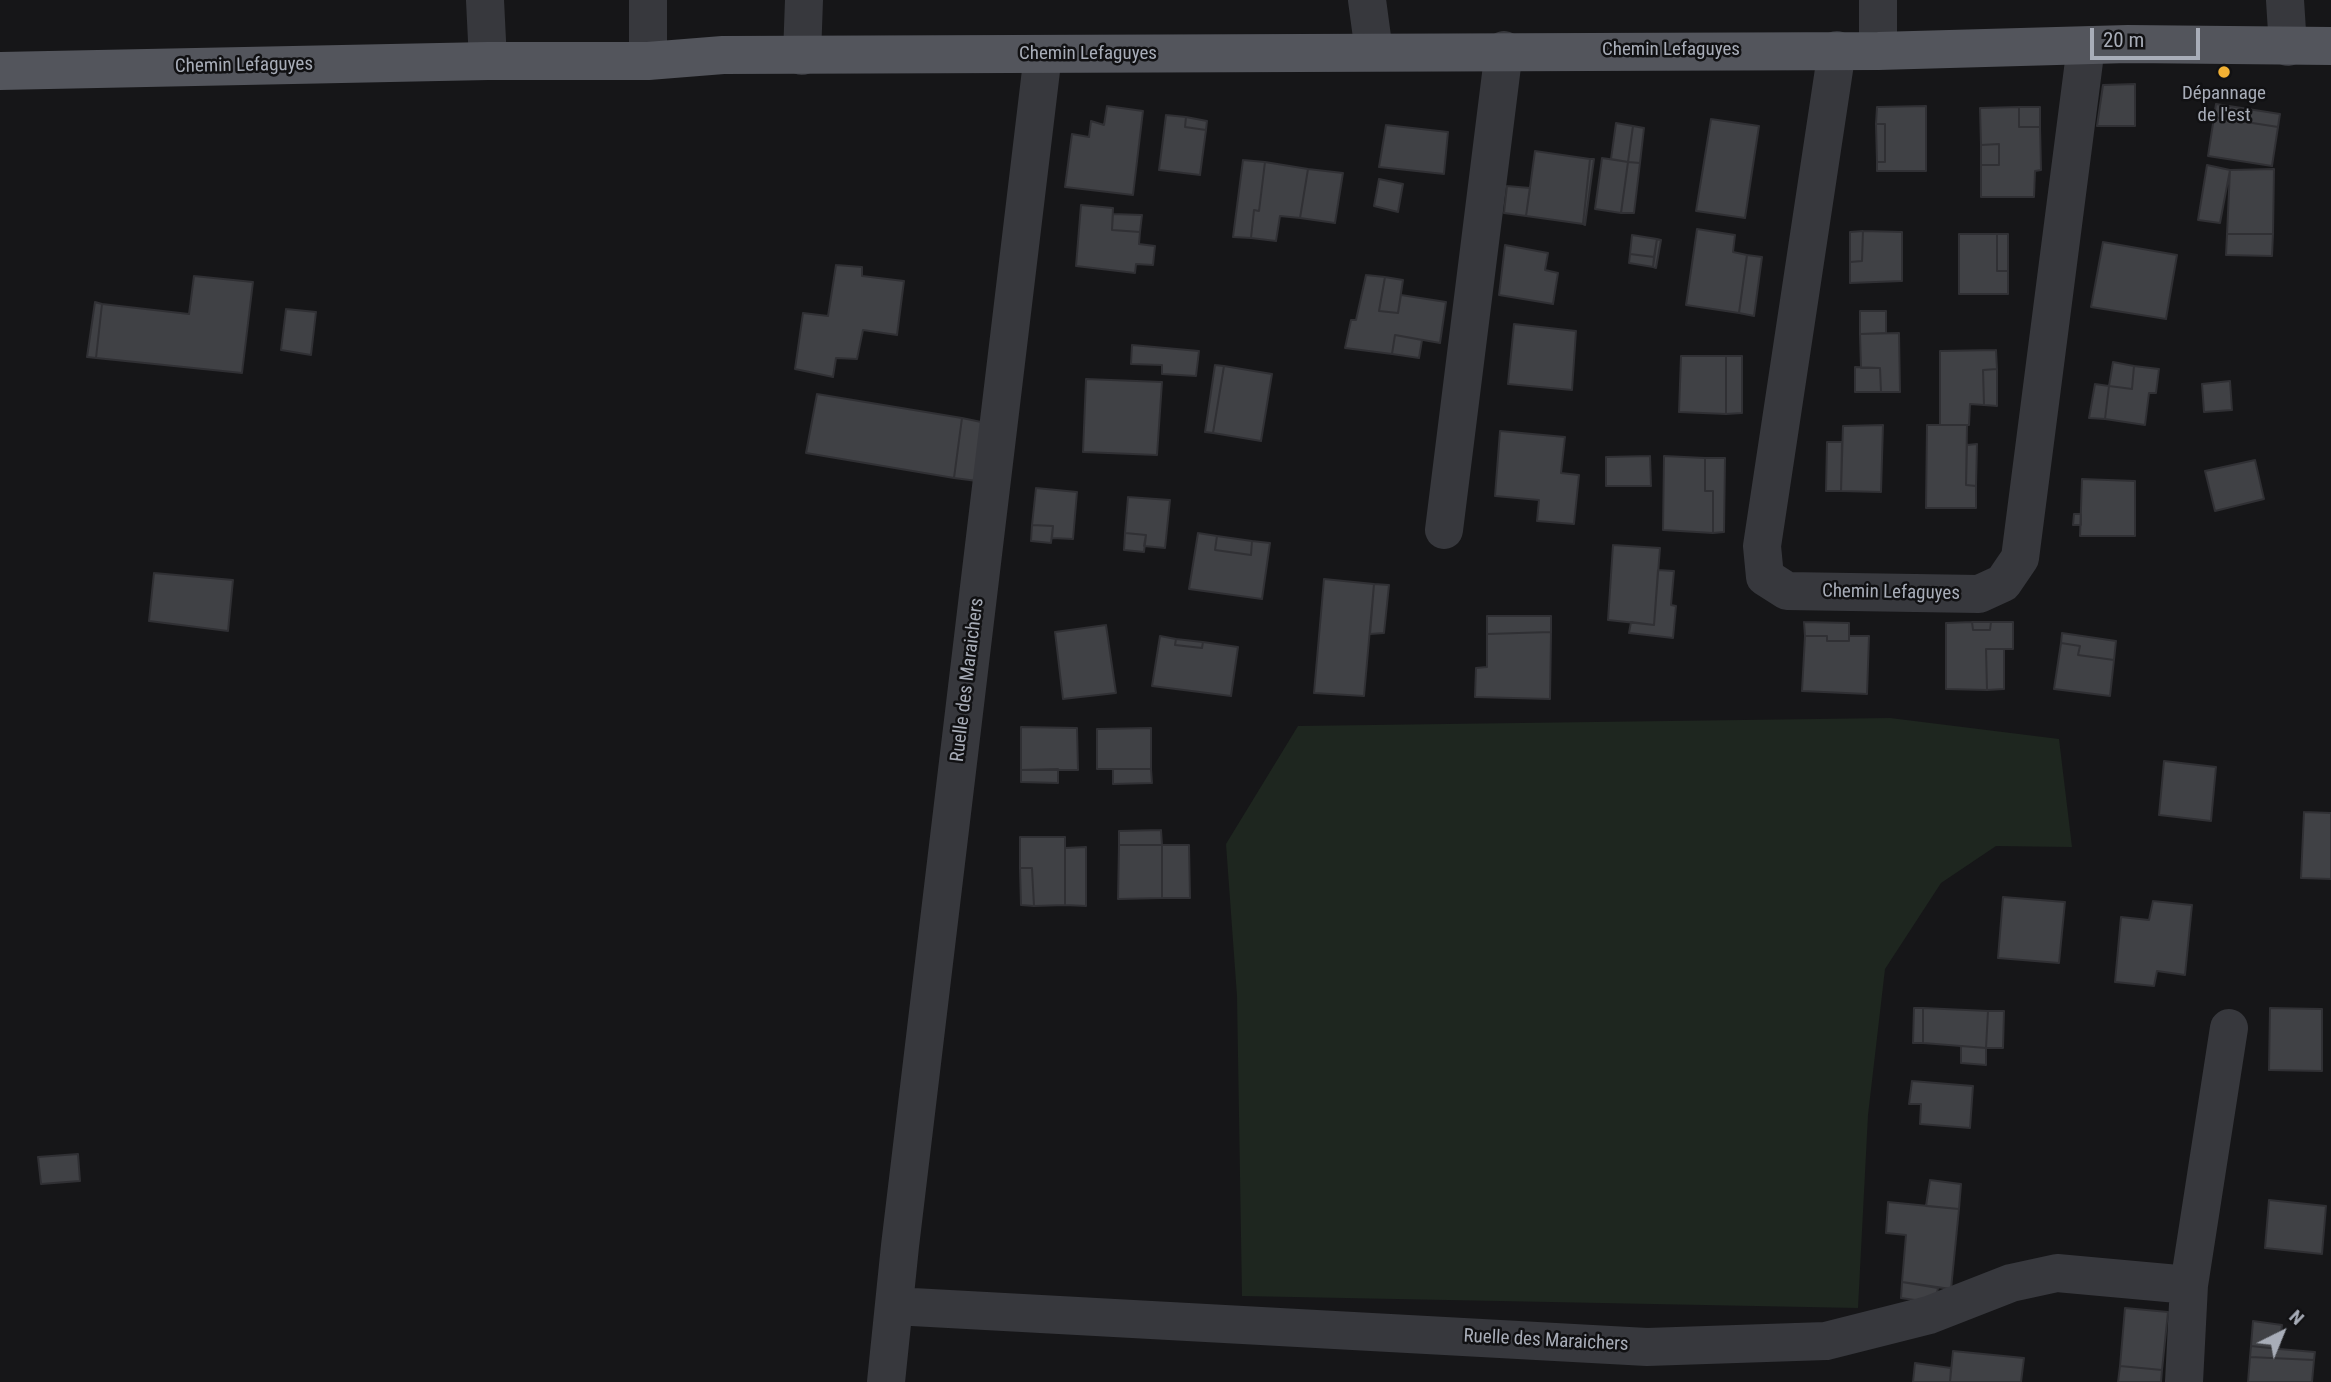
<!DOCTYPE html>
<html>
<head>
<meta charset="utf-8">
<style>
  body { margin:0 }
  #map { position:relative; width:2331px; height:1382px; overflow:hidden; background:#161618; font-family:"Roboto Condensed",sans-serif }
  canvas { display:block }
  .north { position:absolute; left:2247px; top:1298px; width:70px; height:70px; -webkit-text-stroke:5px #111113; paint-order:stroke; rotate:43deg; font-size:19px; font-weight:700; line-height:28px; text-align:center; color:#a8adb8 }
  .north::after { content:''; display:block; margin:auto; width:24px; height:32px; background:#a8adb8; clip-path:polygon(50% 0,100% 100%,50% 72%,0 100%) }
  .scale { position:absolute; left:2090px; top:28px; width:110px; height:32px; box-sizing:border-box; border:4px solid #a8adb8; border-top:0; padding-left:9px; font-size:21px; line-height:24px; white-space:nowrap; color:#a8adb8; -webkit-text-stroke:5px #111113; paint-order:stroke }
</style>
</head>
<body>
<div id="map">
<canvas width="2331" height="1382"></canvas>
<div class="north">N</div>
<div class="scale">20 m</div>
</div>
<script>
const ctx = document.querySelector('canvas').getContext('2d');
ctx.lineJoin = 'round';
function fillPath(path, color) { ctx.fillStyle = color; ctx.fill(path, 'evenodd'); }
const toPath = rows => new Path2D(rows.map(r => 'M' + r).join(''));
function stroke(path, color, width, dash) { ctx.strokeStyle = color; ctx.lineWidth = width; ctx.lineCap = dash ? 'butt' : 'round'; ctx.setLineDash(dash || []); ctx.stroke(path); }
function label(font, color, halo, rows, align = 'center') {
  ctx.font = font + ' "Roboto Condensed",sans-serif'; ctx.lineWidth = 5; ctx.setLineDash([]); ctx.textBaseline = 'middle'; ctx.strokeStyle = halo; ctx.fillStyle = color; for (const [text, x, y, turn = 0] of rows) {
    ctx.save(); ctx.translate(x, y); ctx.rotate((+turn || 0) * Math.PI / 180); ctx.textAlign = isNaN(turn) ? turn : align; if (halo) ctx.strokeText(text, 0, 0); ctx.fillText(text, 0, 0); ctx.restore();
  }
}
fillPath(toPath([
  [1890,718,2059,739,2072,847,1996,846,1941,883,1885,969,1868,1115,1858,1308,1242,1296,1237,996,1226,844,1298,726]
]), '#1e261f');
const building = toPath([
  [2135,84,2135,126,2097,126,2103,85,2135,84],
  [2216,104,2280,114,2278,127,2214,117,2216,104],
  [1107,106,1143,111,1133,195,1065,187,1072,134,1089,137,1091,121,1104,125,1107,106],
  [1926,106,1926,171,1877,171,1877,162,1885,162,1885,124,1876,124,1877,107,1926,106],
  [2019,107,2019,127,2040,127,2041,170,2035,171,2034,197,1981,197,1981,165,1999,165,1999,144,1981,145,1980,108,2019,107],
  [2019,107,2040,107,2040,127,2019,127,2019,107],
  [1166,115,1186,117,1185,127,1206,130,1200,175,1159,170,1166,115],
  [1186,117,1207,121,1206,130,1185,127,1186,117],
  [2214,117,2278,127,2272,166,2208,156,2214,117],
  [1711,119,1759,126,1745,218,1696,211,1711,119],
  [1616,123,1633,126,1628,162,1611,159,1616,123],
  [1876,124,1885,124,1885,162,1877,162,1876,124],
  [1386,125,1448,132,1444,174,1379,167,1386,125],
  [1633,126,1644,128,1640,163,1628,162,1633,126],
  [1999,144,1999,165,1981,165,1981,145,1999,144],
  [1535,151,1590,159,1583,224,1526,216,1535,151],
  [1602,158,1628,162,1621,213,1595,209,1602,158],
  [1590,159,1594,159,1585,225,1583,224,1590,159],
  [1243,160,1265,162,1259,211,1254,210,1251,238,1233,237,1243,160],
  [1265,162,1308,169,1300,218,1280,216,1276,241,1251,238,1254,210,1259,211,1265,162],
  [1628,162,1640,163,1634,213,1621,213,1628,162],
  [2207,165,2230,170,2220,223,2198,220,2207,165],
  [1308,169,1343,173,1335,223,1300,218,1308,169],
  [2274,169,2273,234,2227,234,2230,170,2274,169],
  [1379,179,1403,184,1398,212,1374,206,1379,179],
  [1507,186,1530,188,1526,216,1504,213,1507,186],
  [1081,205,1113,208,1112,230,1140,232,1139,244,1155,246,1153,265,1136,264,1135,273,1076,266,1081,205],
  [1113,214,1142,215,1140,232,1112,230,1113,214],
  [1697,229,1735,235,1733,252,1747,255,1739,313,1686,305,1697,229],
  [1863,231,1902,232,1902,281,1850,283,1850,262,1862,261,1863,231],
  [1863,231,1862,261,1850,262,1850,232,1863,231],
  [1959,234,1997,234,1997,271,2008,271,2008,294,1959,294,1959,234],
  [1997,234,2008,234,2008,271,1997,271,1997,234],
  [2227,234,2273,234,2272,256,2226,255,2227,234],
  [1632,235,1657,239,1654,257,1630,254,1632,235],
  [1657,239,1661,240,1656,268,1653,267,1657,239],
  [2103,242,2177,255,2166,319,2091,307,2103,242],
  [1505,245,1548,253,1545,270,1558,273,1553,304,1499,295,1505,245],
  [1630,254,1654,257,1653,267,1629,263,1630,254],
  [1747,255,1762,257,1754,316,1739,313,1747,255],
  [836,265,862,267,862,276,904,281,897,335,863,330,857,359,836,358,833,377,795,369,803,313,828,316,836,265],
  [1366,275,1385,277,1379,311,1398,313,1401,295,1446,302,1440,343,1395,335,1392,354,1345,348,1351,320,1356,320,1366,275],
  [194,276,253,282,242,373,96,358,102,304,189,314,194,276],
  [1385,277,1403,280,1398,313,1379,311,1385,277],
  [95,302,102,304,96,358,87,357,95,302],
  [286,309,316,312,311,355,281,350,286,309],
  [1860,311,1886,311,1886,333,1860,334,1860,311],
  [1514,324,1576,331,1572,390,1508,384,1514,324],
  [1899,333,1900,392,1881,392,1880,368,1861,368,1860,334,1899,333],
  [1395,335,1422,340,1419,358,1392,354,1395,335],
  [1132,345,1199,351,1196,376,1162,374,1162,365,1131,364,1132,345],
  [1996,350,1997,369,1983,370,1984,405,1970,404,1969,425,1940,425,1940,351,1996,350],
  [1681,356,1726,356,1726,414,1679,412,1681,356],
  [1726,356,1742,356,1742,413,1726,414,1726,356],
  [2113,362,2134,366,2132,389,2109,386,2113,362],
  [1215,365,1224,366,1213,433,1205,432,1215,365],
  [1224,366,1272,374,1261,441,1213,433,1224,366],
  [2134,366,2159,369,2156,393,2149,393,2145,425,2105,419,2109,386,2132,389,2134,366],
  [1855,367,1880,368,1881,392,1855,392,1855,367],
  [1997,369,1997,406,1984,405,1983,370,1997,369],
  [1086,379,1162,382,1157,455,1083,452,1086,379],
  [2230,381,2232,410,2204,412,2202,384,2230,381],
  [2095,384,2109,386,2105,419,2089,418,2095,384],
  [817,394,962,418,954,478,806,453,817,394],
  [962,418,986,423,977,481,954,478,962,418],
  [1883,425,1881,492,1841,491,1843,426,1883,425],
  [1927,425,1967,425,1966,485,1976,486,1976,508,1926,508,1927,425],
  [1500,431,1565,437,1561,473,1579,475,1574,524,1537,521,1539,500,1495,496,1500,431],
  [1827,442,1842,442,1841,491,1826,491,1827,442],
  [1977,444,1976,486,1966,485,1967,445,1977,444],
  [1650,456,1651,486,1606,486,1606,457,1650,456],
  [1664,456,1705,458,1705,491,1713,491,1713,533,1663,530,1664,456],
  [1705,458,1725,458,1724,532,1713,533,1713,491,1705,491,1705,458],
  [2255,460,2264,499,2215,511,2205,471,2255,460],
  [2082,479,2135,481,2135,536,2080,536,2082,479],
  [1036,488,1077,492,1073,539,1052,538,1053,526,1032,525,1036,488],
  [1128,497,1170,500,1165,548,1144,546,1146,535,1125,533,1128,497],
  [2074,514,2081,514,2081,525,2073,525,2074,514],
  [1032,525,1053,526,1051,543,1031,541,1032,525],
  [1125,533,1146,535,1144,552,1124,550,1125,533],
  [1198,533,1217,536,1215,550,1251,555,1252,541,1270,543,1262,599,1189,589,1198,533],
  [1217,536,1252,541,1251,555,1215,550,1217,536],
  [1613,545,1660,548,1654,625,1608,620,1613,545],
  [1658,570,1674,571,1671,605,1676,606,1673,638,1629,633,1631,622,1654,625,1658,570],
  [154,573,233,580,228,631,149,621,154,573],
  [1324,579,1374,584,1364,696,1314,693,1324,579],
  [1374,584,1389,585,1384,633,1370,634,1374,584],
  [1487,616,1551,616,1551,632,1487,634,1487,616],
  [1804,622,1849,623,1849,641,1827,641,1827,636,1805,636,1804,622],
  [1972,622,1991,622,1990,630,1973,630,1972,622],
  [1972,622,1973,630,1990,630,1991,622,2013,622,2013,649,1986,649,1987,690,1946,689,1946,623,1972,622],
  [1106,625,1116,693,1063,699,1055,632,1106,625],
  [1551,632,1550,699,1475,697,1476,668,1487,667,1487,634,1551,632],
  [2062,633,2116,641,2114,660,2078,655,2080,646,2061,643,2062,633],
  [1160,636,1176,639,1175,645,1202,648,1203,642,1238,647,1231,696,1152,686,1160,636],
  [1805,636,1827,636,1827,641,1849,641,1849,636,1869,636,1867,694,1802,691,1805,636],
  [1176,639,1203,642,1202,648,1175,645,1176,639],
  [2061,643,2080,646,2078,655,2114,660,2110,696,2054,689,2061,643],
  [1986,649,2004,649,2004,689,1987,690,1986,649],
  [1021,727,1077,728,1078,770,1021,770,1021,727],
  [1151,728,1151,769,1097,769,1097,729,1151,728],
  [2164,761,2216,767,2211,821,2159,815,2164,761],
  [1058,769,1058,783,1021,782,1021,770,1058,769],
  [1113,769,1151,769,1152,783,1113,784,1113,769],
  [2304,812,2331,813,2331,879,2301,878,2304,812],
  [1161,830,1162,845,1119,845,1119,831,1161,830],
  [1020,837,1065,837,1065,905,1034,906,1032,868,1020,868,1020,837],
  [1119,845,1162,845,1162,898,1118,899,1119,845],
  [1162,845,1189,845,1190,898,1162,898,1162,845],
  [1086,847,1086,906,1065,905,1065,848,1086,847],
  [1020,868,1032,868,1034,906,1021,905,1020,868],
  [2003,897,2065,902,2059,963,1998,958,2003,897],
  [2153,901,2192,905,2185,975,2157,971,2154,986,2115,982,2121,917,2149,920,2153,901],
  [1914,1008,1923,1008,1923,1043,1913,1043,1914,1008],
  [1923,1008,1988,1011,1986,1048,1923,1043,1923,1008],
  [2270,1008,2322,1009,2322,1071,2269,1070,2270,1008],
  [1988,1011,2004,1011,2003,1048,1986,1048,1988,1011],
  [1961,1046,1986,1048,1986,1065,1961,1063,1961,1046],
  [1912,1081,1973,1086,1970,1128,1920,1124,1921,1104,1909,1104,1912,1081],
  [78,1154,80,1181,41,1184,38,1157,78,1154],
  [1930,1180,1961,1184,1959,1209,1926,1206,1930,1180],
  [2269,1200,2326,1206,2322,1254,2265,1248,2269,1200],
  [1888,1202,1959,1209,1951,1289,1902,1282,1906,1235,1886,1233,1888,1202],
  [1902,1282,1938,1288,1935,1303,1901,1298,1902,1282],
  [2125,1308,2168,1312,2162,1370,2120,1366,2125,1308],
  [2253,1321,2282,1325,2279,1349,2251,1346,2253,1321],
  [2251,1346,2279,1349,2315,1352,2314,1360,2250,1357,2251,1346],
  [1953,1351,2024,1358,2021,1382,1950,1382,1953,1351],
  [2250,1357,2314,1360,2312,1382,2248,1382,2250,1357],
  [1915,1363,1951,1368,1950,1382,1913,1382,1915,1363],
  [2120,1366,2162,1370,2161,1382,2118,1382,2120,1366]
]);
fillPath(building, '#404145');
stroke(building, '#303034', 2);
stroke(toPath([
  [485,0,488,61],
  [648,0,648,61],
  [1367,0,1374,52],
  [2285,0,2288,47],
  [1837,50,1762,546,1765,577,1787,591,1979,594,2003,583,2020,558,2086,46],
  [1878,51,1878,0],
  [802,56,804,0],
  [1444,530,1504,50],
  [894,1306,1647,1347,1826,1341,1929,1315,2011,1283,2057,1273,2189,1285],
  [886,1382,900,1246,1043,54],
  [2184,1382,2189,1285,2229,1028]
]), '#37383d', 38);
stroke(toPath([
  [0,71,488,61,648,61,723,55,1878,51,2128,44,2331,46]
]), '#53555c', 38);
for (const [x, y, r, color] of [
  [2224,72,7,"#f2b134"]
]) { const dot = new Path2D(); dot.arc(x, y, r, 0, 2 * Math.PI); ctx.fillStyle = color; ctx.fill(dot); stroke(dot, '#111113', 2.5); }
label('19px', '#a8adb8', '#111113', [
  ["Chemin Lefaguyes",1671,50],
  ["Chemin Lefaguyes",1088,54],
  ["Chemin Lefaguyes",244,66,-1],
  ["Chemin Lefaguyes",1891,593,1],
  ["Ruelle des Maraichers",968,680,-83],
  ["Ruelle des Maraichers",1546,1341,3]
]);
label('19px', '#a8adb8', '#111113', [
  ["Dépannage",2224,94],
  ["de l'est",2224,116]
]);
</script>
</body>
</html>
